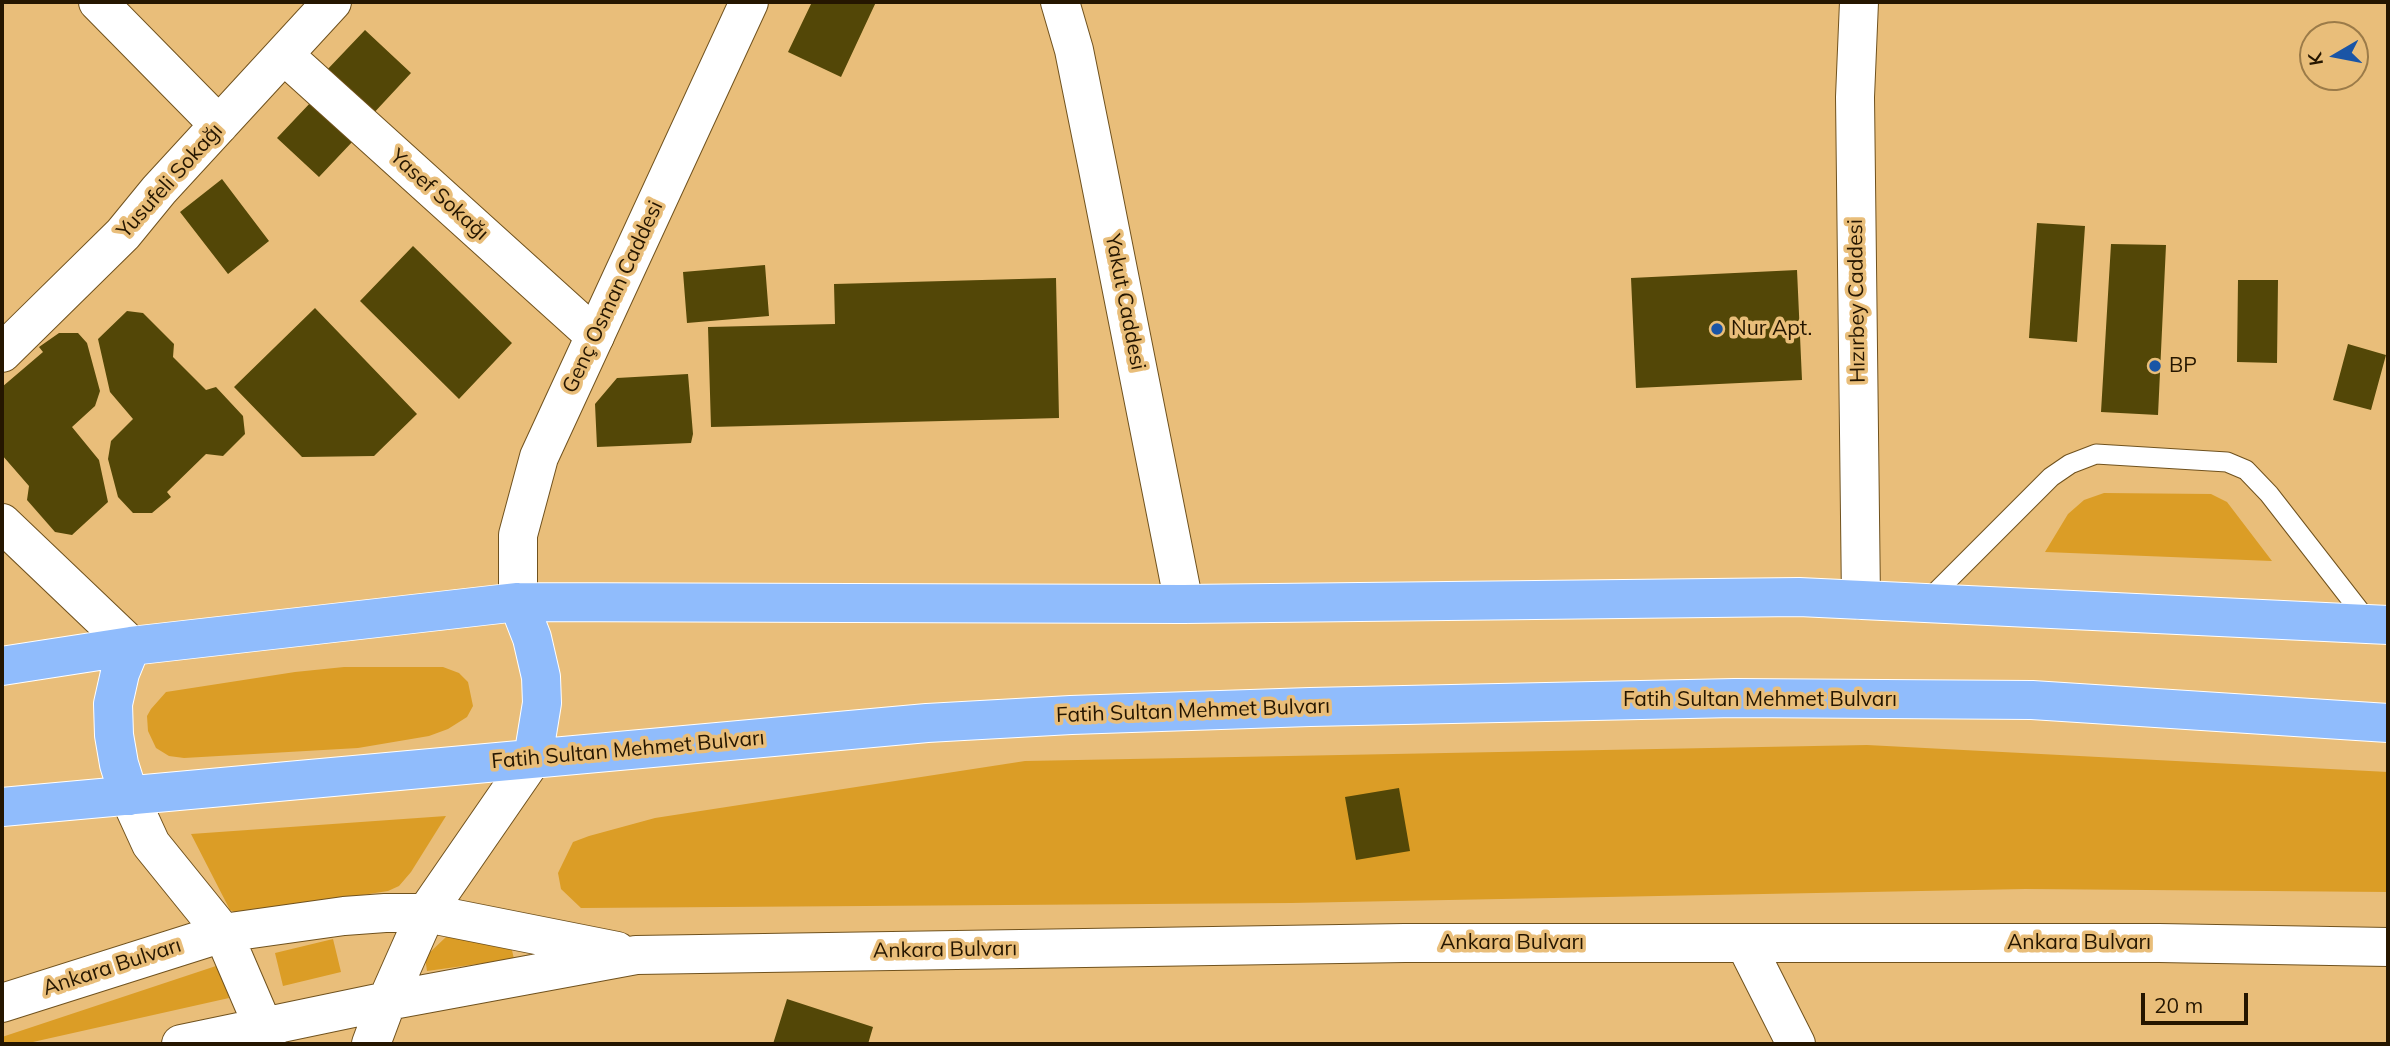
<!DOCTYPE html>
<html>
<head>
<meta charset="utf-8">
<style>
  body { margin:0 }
  #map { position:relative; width:2390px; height:1046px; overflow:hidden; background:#e9be7a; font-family:Mulish,sans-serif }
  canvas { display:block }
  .frame { position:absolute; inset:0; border:4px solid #251600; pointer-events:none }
  .north { position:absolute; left:2299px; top:21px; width:70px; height:70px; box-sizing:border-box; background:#e9be7a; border:2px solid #9b7b49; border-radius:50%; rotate:260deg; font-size:19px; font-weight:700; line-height:28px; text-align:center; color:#251600 }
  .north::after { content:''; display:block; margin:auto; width:24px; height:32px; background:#1a55a6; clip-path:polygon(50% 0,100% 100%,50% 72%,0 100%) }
  .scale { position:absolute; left:2141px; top:993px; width:107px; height:32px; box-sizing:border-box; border:4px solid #251600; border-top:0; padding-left:9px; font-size:21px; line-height:24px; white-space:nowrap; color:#251600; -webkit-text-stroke:5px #e9be7a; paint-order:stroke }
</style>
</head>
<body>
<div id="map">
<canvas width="2390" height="1046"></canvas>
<div class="frame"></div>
<div class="north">K</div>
<div class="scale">20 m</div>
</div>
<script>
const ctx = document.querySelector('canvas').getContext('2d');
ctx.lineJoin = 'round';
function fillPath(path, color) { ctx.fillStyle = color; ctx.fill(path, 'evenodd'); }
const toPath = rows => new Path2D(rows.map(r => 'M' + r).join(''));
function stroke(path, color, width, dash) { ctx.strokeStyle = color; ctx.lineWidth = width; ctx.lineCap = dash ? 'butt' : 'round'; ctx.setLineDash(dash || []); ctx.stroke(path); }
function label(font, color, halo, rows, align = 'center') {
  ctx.font = font + ' Mulish,sans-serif'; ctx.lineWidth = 7; ctx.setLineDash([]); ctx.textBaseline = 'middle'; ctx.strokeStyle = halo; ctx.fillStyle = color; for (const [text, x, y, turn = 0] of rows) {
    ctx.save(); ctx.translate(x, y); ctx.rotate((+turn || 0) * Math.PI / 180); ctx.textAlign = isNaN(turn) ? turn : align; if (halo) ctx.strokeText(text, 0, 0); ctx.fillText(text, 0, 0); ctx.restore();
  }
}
fillPath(toPath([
  [2104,493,2211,494,2227,502,2272,561,2045,552,2068,514,2084,500],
  [344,667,443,667,459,673,468,682,473,706,467,717,448,729,429,736,358,748,184,758,169,756,156,748,148,731,147,716,151,709,166,692,295,672],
  [1867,745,2388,772,2388,892,2026,889,1291,903,581,908,561,889,558,873,573,842,589,836,655,818,1025,761],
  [446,816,411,872,399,886,388,891,240,914,230,910,191,834],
  [446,937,511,946,514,959,427,971,425,957],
  [333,939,341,972,283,986,275,953],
  [219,965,229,998,24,1044,2,1044,2,1037]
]), '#db9d26');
fillPath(toPath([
  [812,2,876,2,841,77,788,52],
  [365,30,411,73,371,116,325,72],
  [312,101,354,140,319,177,277,138],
  [222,179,269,241,228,274,180,212],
  [2037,223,2085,226,2077,342,2029,338],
  [2111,244,2166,245,2158,415,2101,412],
  [413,246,512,343,459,399,360,301],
  [765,265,769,316,687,323,683,272],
  [1797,270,1802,380,1636,388,1631,278],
  [1056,278,1059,418,711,427,708,327,835,324,834,284],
  [2238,280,2278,280,2277,363,2237,362],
  [315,308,417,414,374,456,302,457,234,387],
  [127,311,143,313,174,344,173,357,206,390,216,387,243,416,245,434,223,456,206,454,167,492,171,497,152,513,133,513,118,497,108,459,111,441,133,419,110,392,98,339],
  [59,333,78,333,87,343,100,391,95,406,72,427,99,460,108,502,72,535,55,532,27,500,29,486,2,455,2,387,43,352,39,347],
  [2348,344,2386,355,2371,410,2333,400],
  [688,374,693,434,691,443,597,447,595,404,617,378],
  [1399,788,1410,851,1356,860,1345,797],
  [787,999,873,1027,868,1044,773,1044]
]), '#534707');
const lane = toPath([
  [1926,602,2051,477,2070,464,2096,454,2227,462,2246,470,2269,494,2370,624]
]);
const street = toPath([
  [98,2,219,125],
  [284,55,595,336],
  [2,353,123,234,159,190,332,2]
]);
const secondary = toPath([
  [1060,2,1074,50,1097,164,1184,604],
  [1859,2,1855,97,1861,600],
  [2,523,131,646],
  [518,602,518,535,539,457,749,2],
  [129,796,151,844,223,933,263,1026,267,1044],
  [1745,943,1796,1044],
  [2,1003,223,933,344,916,385,913,426,913,617,951],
  [181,1044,387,1001,426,913,533,758],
  [371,1044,387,1001,636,955,1405,943,2159,943,2388,947]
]);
const highway = toPath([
  [518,602,532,638,541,677,542,703,533,758],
  [2,666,131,646,518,602,1184,604,1799,597,2388,625],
  [129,796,119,764,114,735,113,704,120,673,131,646],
  [2,807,927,723,1071,715,1310,707,1735,698,2032,700,2388,723]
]);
stroke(lane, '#70521e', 21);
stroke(street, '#70521e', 40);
stroke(secondary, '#70521e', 40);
stroke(highway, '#fff', 40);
stroke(lane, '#fff', 19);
stroke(street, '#fff', 38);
stroke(secondary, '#fff', 38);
stroke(highway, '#90bcfc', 38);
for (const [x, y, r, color] of [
  [1717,329,7,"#1a55a6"],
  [2155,366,7,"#1a55a6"]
]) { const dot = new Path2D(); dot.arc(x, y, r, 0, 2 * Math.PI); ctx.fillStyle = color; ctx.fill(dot); stroke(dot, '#e9be7a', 2.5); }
label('21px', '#251600', '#e9be7a', [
  ["Yusufeli Sokağı",170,181,-48],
  ["Yasef Sokağı",439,195,42],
  ["Genç Osman Caddesi",613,297,-65],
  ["Hızırbey Caddesi",1857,301,-91],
  ["Yakut Caddesi",1125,302,79],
  ["Fatih Sultan Mehmet Bulvarı",1760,700],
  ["Fatih Sultan Mehmet Bulvarı",1193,711,-2],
  ["Fatih Sultan Mehmet Bulvarı",628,750,-5],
  ["Ankara Bulvarı",1512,943],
  ["Ankara Bulvarı",2079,943],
  ["Ankara Bulvarı",945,950,-1],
  ["Ankara Bulvarı",112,967,-18]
]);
label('21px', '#251600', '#e9be7a', [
  ["Nur Apt.",1731,329],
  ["BP",2169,366]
], 'left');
</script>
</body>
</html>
